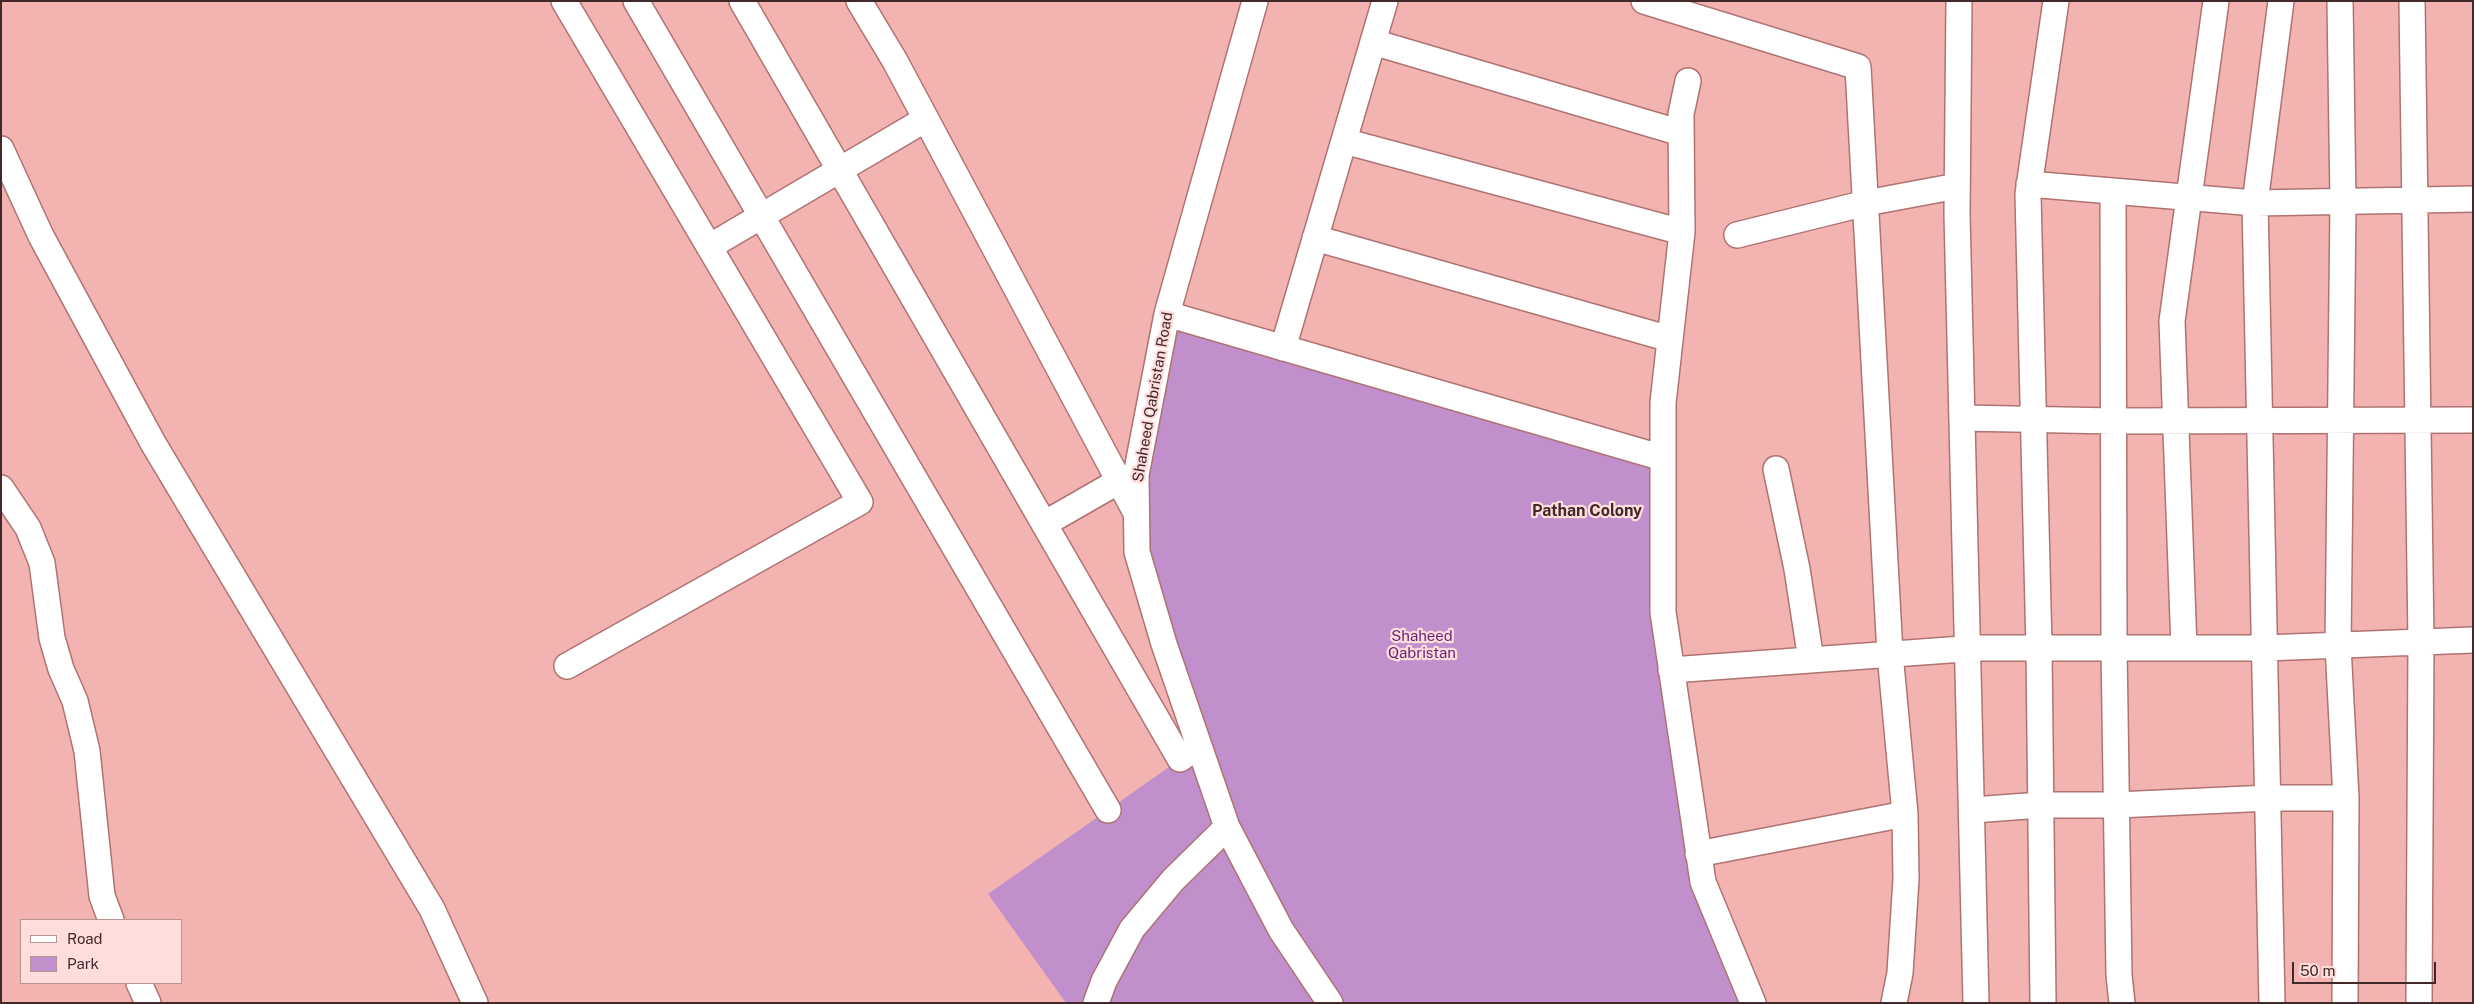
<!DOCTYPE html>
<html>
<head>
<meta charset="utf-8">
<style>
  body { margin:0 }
  #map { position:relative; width:2474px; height:1004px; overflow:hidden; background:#f3b3b1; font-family:"Public Sans",sans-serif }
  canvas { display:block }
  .frame { position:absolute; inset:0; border:2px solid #422929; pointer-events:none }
  .legend { position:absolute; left:20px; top:919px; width:162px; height:65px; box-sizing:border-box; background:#ffdddc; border:1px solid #b39594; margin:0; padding:6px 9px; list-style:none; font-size:15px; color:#422929 }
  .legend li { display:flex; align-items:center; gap:10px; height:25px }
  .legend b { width:25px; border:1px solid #b39594 }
  .scale { position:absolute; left:2292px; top:962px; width:144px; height:22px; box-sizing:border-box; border:2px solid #422929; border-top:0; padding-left:6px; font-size:15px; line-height:18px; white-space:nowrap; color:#422929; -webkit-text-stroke:4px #ffdddc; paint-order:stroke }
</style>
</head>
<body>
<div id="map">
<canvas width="2474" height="1004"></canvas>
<div class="frame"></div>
<ul class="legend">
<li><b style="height:6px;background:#fff"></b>Road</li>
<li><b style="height:14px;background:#c18fcb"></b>Park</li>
</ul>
<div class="scale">50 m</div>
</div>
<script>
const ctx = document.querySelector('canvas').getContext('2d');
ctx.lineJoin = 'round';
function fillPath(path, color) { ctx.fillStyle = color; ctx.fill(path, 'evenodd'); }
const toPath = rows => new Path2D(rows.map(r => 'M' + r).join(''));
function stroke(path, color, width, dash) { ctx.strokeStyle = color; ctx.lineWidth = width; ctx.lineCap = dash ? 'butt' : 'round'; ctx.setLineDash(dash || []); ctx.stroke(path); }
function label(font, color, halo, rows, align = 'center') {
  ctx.font = font + ' "Public Sans",sans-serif'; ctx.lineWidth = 4.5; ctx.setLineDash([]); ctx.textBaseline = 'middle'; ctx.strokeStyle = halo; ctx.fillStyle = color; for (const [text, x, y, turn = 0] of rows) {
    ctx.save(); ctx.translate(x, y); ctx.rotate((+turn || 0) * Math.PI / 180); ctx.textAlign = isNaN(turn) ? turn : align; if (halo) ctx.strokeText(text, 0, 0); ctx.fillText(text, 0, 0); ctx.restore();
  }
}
fillPath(toPath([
  [1166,320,1663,458,1663,612,1703,882,1753,1003,1066,1003,988,894,1199,746,1137,552]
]), '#c18fcb');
const minor = toPath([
  [564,1,860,502,567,666],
  [636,1,1108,810],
  [742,1,1180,759,1199,746],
  [859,1,895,61,1135,511],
  [1255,1,1167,314,1136,475,1137,552,1164,644,1227,827,1281,930,1330,1003],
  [1644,1,1858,67,1890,654,1905,814,1906,879,1900,973,1894,1003],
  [1959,1,1957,214,1976,1003],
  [2340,1,2343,203,2338,646,2346,798,2345,1003],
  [2412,1,2421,642,2419,1003],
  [1373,42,1681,133],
  [1688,81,1681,114,1682,232,1663,403,1663,612,1703,882,1753,1003],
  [1344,141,1682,232],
  [1,149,41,236,153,443,432,909,475,1003],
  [2029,184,2255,203,2473,199],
  [2113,191,2114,648,2119,975,2122,1003],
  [1737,235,1866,203,1957,186],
  [1315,238,1670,339],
  [709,247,926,119],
  [1167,314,1663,458],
  [1283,348,1385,1],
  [1963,418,2113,421,2473,420],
  [1776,469,1797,569,1811,660],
  [1,488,28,528,42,563,52,638,61,669,75,701,87,751,102,896,111,920],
  [1044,524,1119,481],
  [2184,648,2172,321,2216,1],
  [1671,670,1977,648,2265,648,2473,640],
  [1973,810,2041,805,2117,805,2269,798,2346,798],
  [1698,854,1905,814],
  [139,983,148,1003],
  [1096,1003,1104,981,1132,929,1173,880,1227,827],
  [2043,1003,2039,648,2028,194,2056,1],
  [2272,1003,2255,203,2281,1]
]);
stroke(minor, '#ae7372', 28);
stroke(minor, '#fff', 25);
label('15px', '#422929', '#ffdddc', [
  ["Shaheed Qabristan Road",1153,397,-80]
]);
label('15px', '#6a1f79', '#ffdddc', [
  ["Shaheed",1422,636],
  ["Qabristan",1422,653]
]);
label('bold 16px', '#422929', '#ffdddc', [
  ["Pathan Colony",1587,511]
]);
</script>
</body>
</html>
